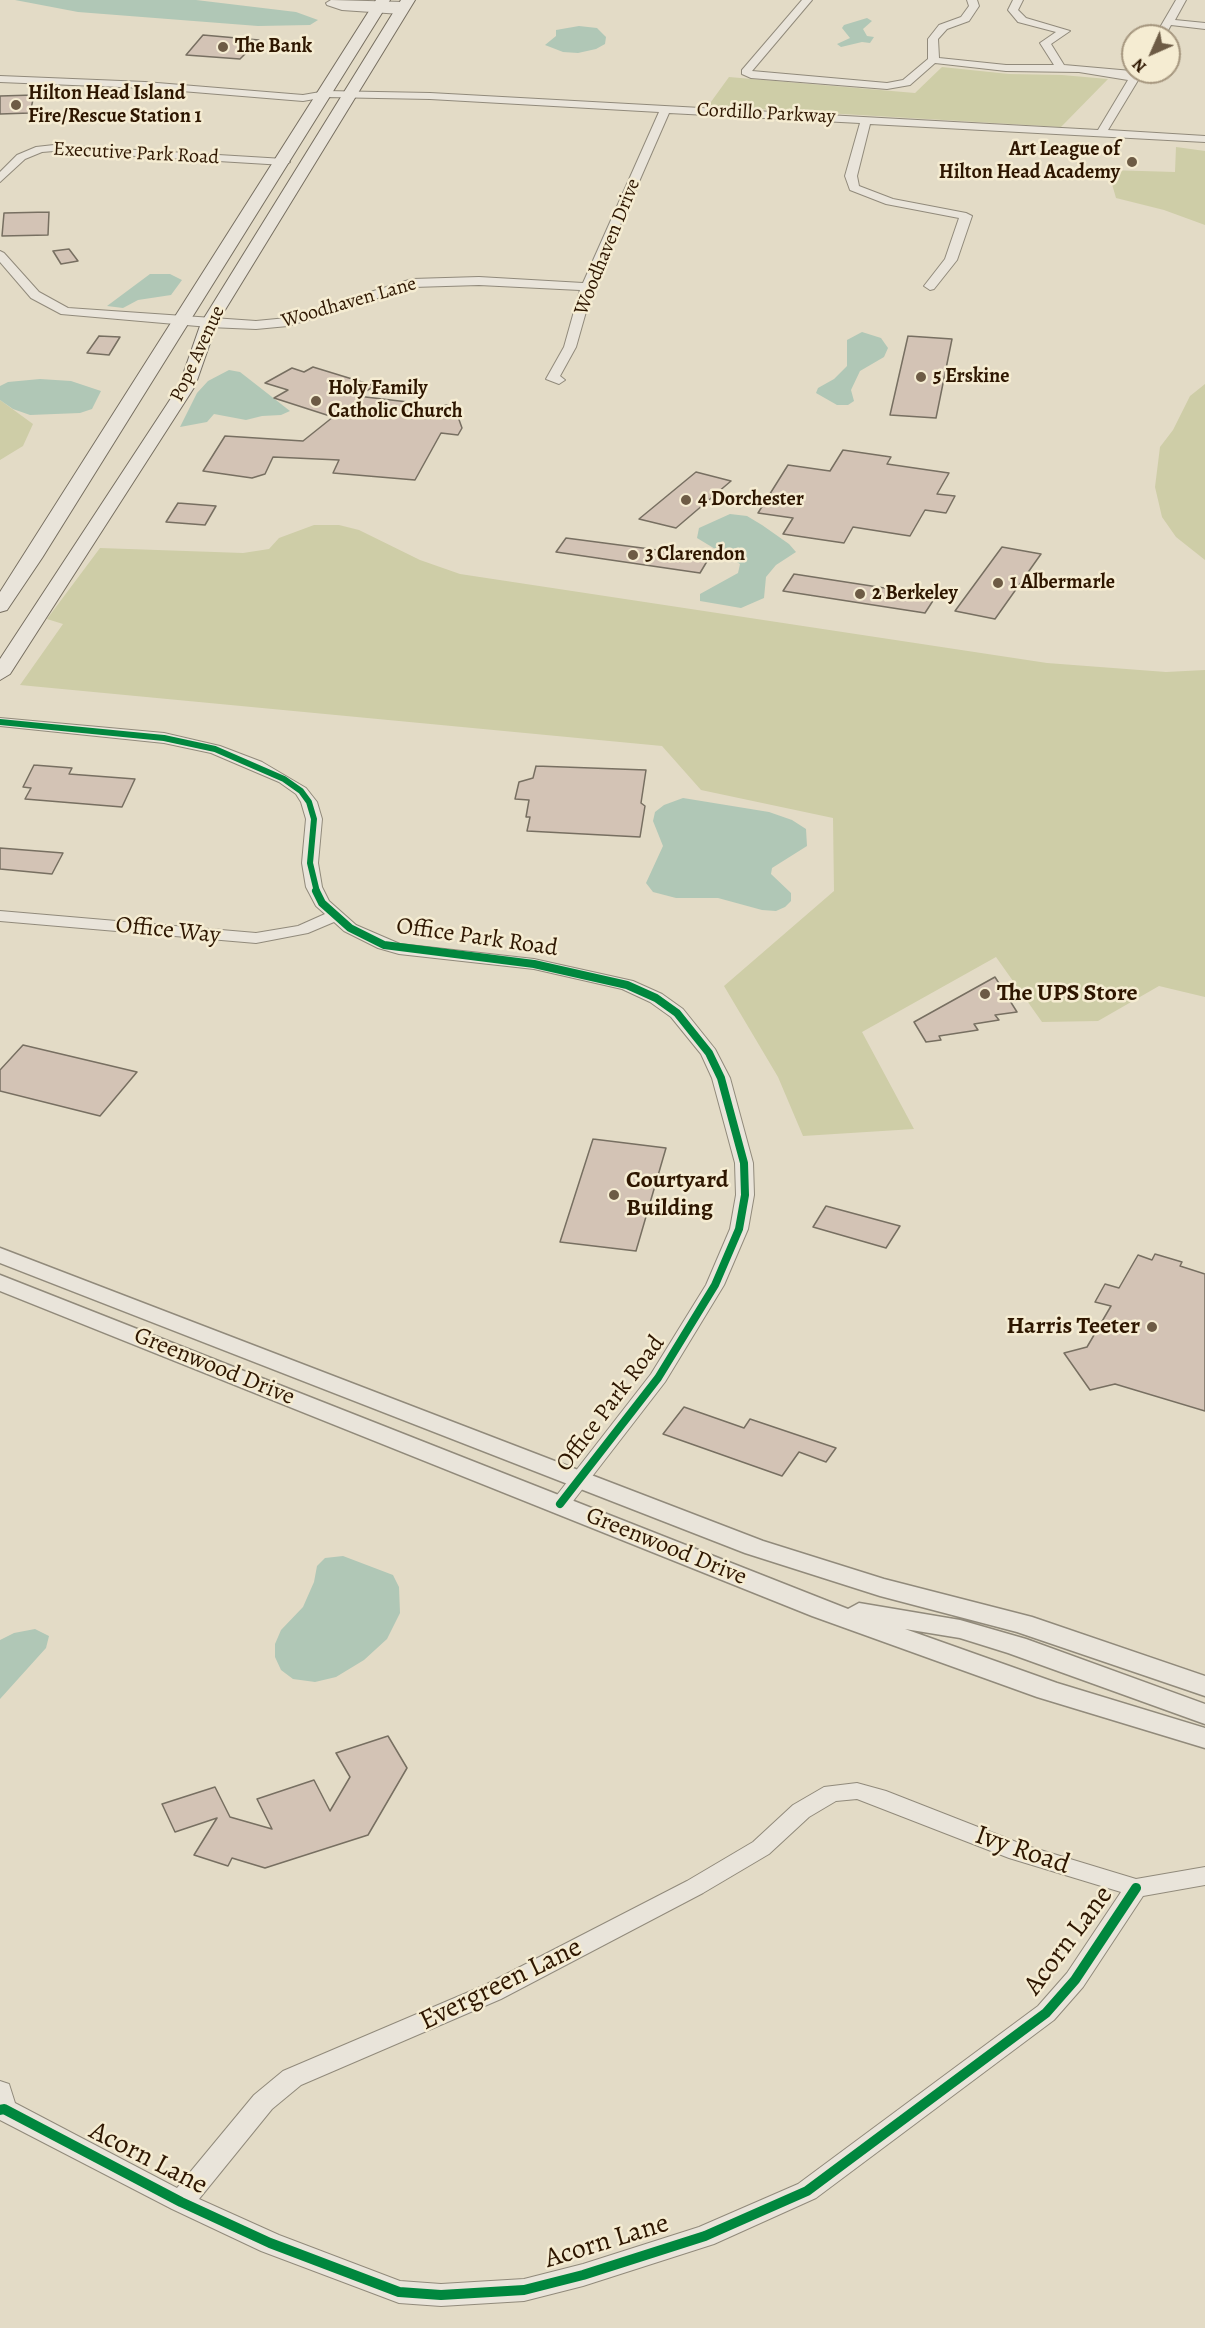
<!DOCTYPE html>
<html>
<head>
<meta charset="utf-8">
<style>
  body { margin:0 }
  #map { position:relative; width:1205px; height:2328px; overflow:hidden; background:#e3dbc6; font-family:Alegreya,serif }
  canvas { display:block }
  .north { position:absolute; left:1121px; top:24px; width:60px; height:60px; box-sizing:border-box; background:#f5ecd2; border:2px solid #a5967e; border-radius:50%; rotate:225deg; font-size:16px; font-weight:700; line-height:24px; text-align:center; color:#2e1600 }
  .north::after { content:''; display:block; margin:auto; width:21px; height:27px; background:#6d5b45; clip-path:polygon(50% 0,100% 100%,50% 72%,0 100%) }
</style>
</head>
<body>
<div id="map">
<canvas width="1205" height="2328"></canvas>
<div class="north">N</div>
</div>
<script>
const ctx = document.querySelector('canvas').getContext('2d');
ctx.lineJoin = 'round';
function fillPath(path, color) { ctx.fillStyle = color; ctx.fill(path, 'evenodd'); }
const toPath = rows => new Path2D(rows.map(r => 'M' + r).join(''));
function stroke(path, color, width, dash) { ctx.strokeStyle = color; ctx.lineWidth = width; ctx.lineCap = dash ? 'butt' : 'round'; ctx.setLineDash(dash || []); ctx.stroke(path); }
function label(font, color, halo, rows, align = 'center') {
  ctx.font = font + ' Alegreya,serif'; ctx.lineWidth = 5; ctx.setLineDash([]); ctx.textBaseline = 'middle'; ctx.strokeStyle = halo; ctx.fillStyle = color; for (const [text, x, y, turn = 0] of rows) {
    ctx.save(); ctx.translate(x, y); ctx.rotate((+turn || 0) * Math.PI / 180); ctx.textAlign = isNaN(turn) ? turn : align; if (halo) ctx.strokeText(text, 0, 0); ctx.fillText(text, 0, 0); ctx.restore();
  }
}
fillPath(toPath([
  [942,67,1009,74,1062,75,1108,79,1061,127,708,106,729,77,915,93],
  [1176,147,1205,151,1205,225,1164,210,1116,198,1108,170,1175,172],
  [1205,384,1205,560,1176,537,1162,517,1155,487,1160,447,1173,430,1190,396],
  [0,400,33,424,23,446,0,460],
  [314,525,339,525,359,530,420,560,460,574,1047,663,1166,672,1205,670,1205,997,1159,986,1098,1021,1042,1022,996,957,862,1032,914,1129,803,1136,778,1077,724,986,834,891,833,818,701,790,662,746,20,685,63,624,47,619,100,548,243,553,269,549,279,538]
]), '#cecda7');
fillPath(toPath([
  [15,0,196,0,296,12,318,20,310,25,258,26,78,12],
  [867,18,872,21,863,29,867,36,874,37,870,43,862,42,841,47,837,44,850,38,842,28,844,25],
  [579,26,597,28,606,37,605,44,596,49,578,53,563,52,545,45,556,36,556,30],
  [150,274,170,274,182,280,171,295,138,300,123,308,107,306],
  [862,332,881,338,888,348,884,357,860,371,851,390,854,401,848,405,837,405,816,393,818,388,834,379,847,366,847,340],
  [229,370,240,372,290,411,281,415,262,416,246,420,214,414,207,422,180,427,197,393,208,381],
  [40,379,71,381,101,391,92,409,80,413,30,415,13,409,0,400,0,386,8,382],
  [730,514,747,516,762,525,789,544,796,552,776,565,766,577,764,598,741,608,700,601,700,594,738,573,740,564,697,538,699,528],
  [683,798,769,812,792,820,806,829,807,846,772,868,771,874,791,893,791,901,785,907,776,911,762,910,718,898,676,898,653,892,646,883,663,846,653,821,655,812,664,805],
  [343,1556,393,1575,399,1587,400,1613,387,1639,364,1660,336,1677,315,1682,293,1679,281,1670,275,1657,275,1644,281,1630,303,1607,314,1582,317,1566,325,1558],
  [35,1629,49,1636,46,1648,0,1699,0,1640,14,1633]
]), '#b0c7b6');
const building = toPath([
  [203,35,259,40,240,59,186,55,203,35],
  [34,95,30,113,0,114,0,96,34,95],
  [49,212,48,235,2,236,4,213,49,212],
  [69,249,78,261,61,264,53,251,69,249],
  [99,336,120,337,109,355,87,353,99,336],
  [908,336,952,339,936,418,890,415,908,336],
  [313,367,375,386,357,396,408,402,429,409,447,405,457,414,462,428,458,435,441,433,415,480,333,473,339,460,273,457,265,474,252,478,203,471,225,436,303,441,333,417,274,398,288,390,265,383,292,368,304,372,313,367],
  [843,450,891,457,887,464,949,473,937,494,955,496,946,513,925,510,910,536,853,527,844,543,783,534,793,518,758,513,788,465,830,471,843,450],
  [696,472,731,481,676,528,639,519,696,472],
  [178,503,216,506,205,525,166,522,178,503],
  [566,538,650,549,709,558,700,573,556,552,566,538],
  [1002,547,1041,554,995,619,955,611,1002,547],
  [794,574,878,587,936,596,925,613,783,591,794,574],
  [34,765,72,768,69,774,135,779,122,807,25,799,31,788,23,787,34,765],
  [536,766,646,770,641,803,645,806,640,837,527,831,530,817,526,817,529,800,515,799,519,782,533,778,536,766],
  [0,848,63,853,52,874,0,869,0,848],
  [995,977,1017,1012,995,1015,999,1020,974,1024,978,1030,939,1036,941,1040,926,1042,914,1022,995,977],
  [23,1045,137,1072,100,1116,0,1091,0,1070,23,1045],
  [593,1139,666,1148,636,1251,560,1242,593,1139],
  [826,1206,900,1226,886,1248,813,1227,826,1206],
  [1155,1254,1182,1262,1180,1266,1205,1274,1205,1411,1115,1384,1090,1390,1064,1353,1087,1347,1111,1306,1095,1302,1105,1284,1119,1288,1138,1255,1152,1260,1155,1254],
  [684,1407,744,1428,750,1419,836,1448,826,1462,799,1452,782,1476,663,1434,684,1407],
  [388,1736,407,1768,368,1835,265,1868,232,1858,228,1866,194,1855,217,1818,175,1832,162,1804,215,1787,230,1817,272,1829,257,1799,314,1780,330,1811,350,1777,336,1753,388,1736]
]);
fillPath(building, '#d3c3b5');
stroke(building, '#776f61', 1.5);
const minor = toPath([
  [331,0,404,2,409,5,400,8,406,11,401,14,342,10,327,5,326,3,331,0],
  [802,0,812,0,752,71,887,83,903,80,928,59,928,39,939,25,961,17,969,6,967,0,977,0,979,6,969,21,947,29,938,39,939,58,1006,65,1054,65,1040,43,1056,32,1018,22,1008,10,1013,0,1023,0,1018,10,1026,18,1070,31,1051,44,1064,65,1143,72,1108,130,1205,136,1205,142,870,124,857,176,859,186,893,199,966,213,972,216,957,260,934,289,930,290,924,286,945,259,959,218,886,204,850,190,845,176,860,123,669,113,593,287,576,347,560,376,565,380,559,384,546,379,564,347,580,290,479,285,413,287,288,326,256,329,209,327,61,314,31,298,0,262,0,251,4,253,39,292,68,308,256,321,287,318,412,279,479,277,583,283,659,112,430,99,326,97,303,101,145,88,0,82,0,76,145,82,303,95,326,91,430,93,1098,130,1128,80,1079,72,1006,71,935,63,910,85,887,89,751,78,742,74,742,70,802,0],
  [1176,0,1186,0,1175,20,1205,23,1205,29,1171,25,1165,36,1155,36,1176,0],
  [54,145,284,159,290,162,284,165,54,151,42,152,25,159,0,182,0,172,17,155,36,147,54,145],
  [0,718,164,733,220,746,262,762,306,788,317,802,322,819,318,863,322,887,329,901,356,925,400,944,534,959,633,981,662,994,683,1009,715,1049,730,1078,753,1163,754,1195,748,1229,724,1285,665,1382,567,1509,560,1511,553,1509,550,1504,651,1374,706,1285,730,1229,736,1195,735,1163,712,1078,701,1054,671,1017,650,1002,622,989,534,969,399,954,378,948,344,931,334,922,308,933,256,943,0,921,0,911,256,933,298,926,325,914,316,906,306,887,302,863,306,819,301,802,296,794,279,782,211,753,164,743,0,726,0,718],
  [857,1783,886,1791,1024,1845,1136,1879,1205,1867,1205,1885,1143,1896,1083,1987,1054,2020,816,2198,714,2244,583,2286,524,2301,441,2306,399,2303,261,2251,172,2209,0,2120,0,2081,9,2084,15,2103,177,2188,254,2095,283,2071,485,1985,687,1881,753,1842,793,1805,824,1787,857,1783],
  [857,1799,1009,1858,1121,1892,1067,1973,1038,2006,798,2184,699,2227,583,2264,524,2279,441,2284,400,2281,279,2235,199,2199,272,2109,301,2085,501,1999,703,1893,769,1854,809,1817,836,1801,857,1799]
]);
const tertiary = toPath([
  [0,1248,763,1541,884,1579,1032,1617,1205,1676,1205,1696,1017,1632,880,1596,745,1553,0,1263,0,1248],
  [0,1275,848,1609,859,1603,960,1620,1026,1639,1205,1704,1205,1724,1008,1653,960,1638,905,1629,1057,1683,1205,1728,1205,1748,1037,1697,812,1616,0,1291,0,1275]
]);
const secondary = toPath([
  [376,0,390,0,42,558,7,610,0,612,0,592,376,0],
  [401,0,415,0,217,323,195,386,10,674,0,680,0,659,179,386,201,323,401,0]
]);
stroke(minor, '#918a7b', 2);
stroke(tertiary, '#918a7b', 3);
stroke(secondary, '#776f61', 2);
fillPath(minor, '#e9e4da');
fillPath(tertiary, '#e9e4da');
fillPath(secondary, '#e9e4da');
stroke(toPath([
  [0,722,164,738,215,749,284,779,301,791,309,802,314,819,310,863,317,892]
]), '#00873e', 6);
stroke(toPath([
  [316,891,322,903,350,928,384,945,534,964,627,985,656,998,677,1013,709,1053,721,1078,744,1163,745,1195,739,1229,715,1285,658,1378,560,1504]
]), '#00873e', 8);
stroke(toPath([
  [0,2110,4,2109,181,2202,270,2243,399,2292,441,2295,524,2290,583,2275,705,2236,807,2191,1046,2013,1075,1980,1136,1888]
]), '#00873e', 10);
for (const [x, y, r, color] of [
  [223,47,6,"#6d5b45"],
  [16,105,6,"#6d5b45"],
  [1132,162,6,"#6d5b45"],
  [921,377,6,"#6d5b45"],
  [316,401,6,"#6d5b45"],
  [686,500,6,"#6d5b45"],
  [633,555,6,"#6d5b45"],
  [998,583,6,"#6d5b45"],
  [860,594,6,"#6d5b45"],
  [985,994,6,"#6d5b45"],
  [614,1195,6,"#6d5b45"],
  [1152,1327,6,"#6d5b45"]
]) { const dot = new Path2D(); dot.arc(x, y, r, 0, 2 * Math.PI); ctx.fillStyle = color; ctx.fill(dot); stroke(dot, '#f5ecd2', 2); }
label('bold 20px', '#2e1600', '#f5ecd2', [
  ["The Bank",235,47],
  ["Hilton Head Island",28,94],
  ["Fire/Rescue Station 1",28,117],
  ["Art League of",1120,150,"right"],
  ["Hilton Head Academy",1120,173,"right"],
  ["5 Erskine",933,377],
  ["Holy Family",328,389],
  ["Catholic Church",328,412],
  ["4 Dorchester",698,500],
  ["3 Clarendon",645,555],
  ["1 Albermarle",1010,583],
  ["2 Berkeley",872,594]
], 'left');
label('20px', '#2e1600', '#f5ecd2', [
  ["Cordillo Parkway",766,114,3],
  ["Executive Park Road",136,154,3],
  ["Woodhaven Drive",608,247,-68],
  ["Woodhaven Lane",349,303,-16],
  ["Pope Avenue",198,354,-65]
]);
label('24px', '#2e1600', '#f5ecd2', [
  ["Office Way",168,931,6],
  ["Office Park Road",477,938,8],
  ["Greenwood Drive",214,1367,22],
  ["Office Park Road",611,1404,-53],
  ["Greenwood Drive",666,1547,22]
]);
label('bold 24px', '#2e1600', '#f5ecd2', [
  ["The UPS Store",997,994],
  ["Courtyard",626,1181],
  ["Building",626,1209],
  ["Harris Teeter",1140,1327,"right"]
], 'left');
label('28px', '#2e1600', '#f5ecd2', [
  ["Ivy Road",1022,1851,19],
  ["Acorn Lane",1069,1941,-53],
  ["Evergreen Lane",501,1985,-26],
  ["Acorn Lane",148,2159,27],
  ["Acorn Lane",607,2242,-17]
]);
</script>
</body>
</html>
